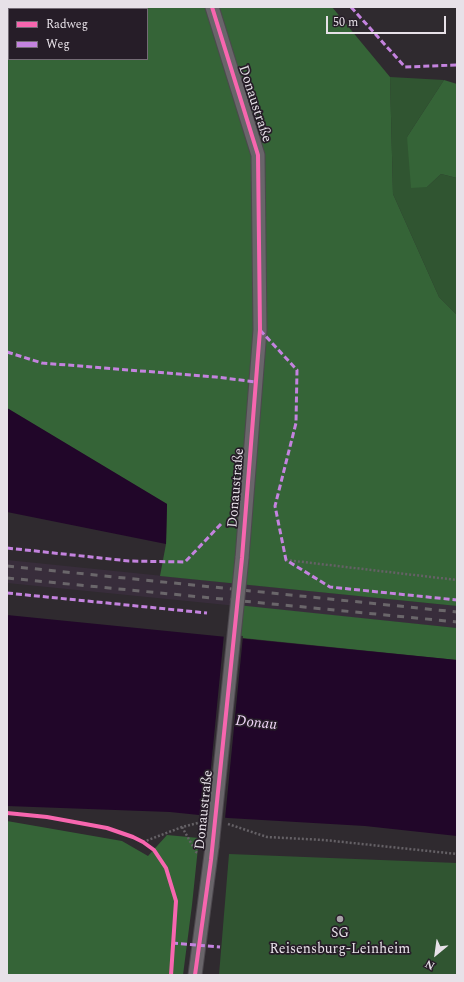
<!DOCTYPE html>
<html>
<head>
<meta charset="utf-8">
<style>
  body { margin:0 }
  #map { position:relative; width:464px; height:982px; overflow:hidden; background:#2f2a2f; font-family:Spectral,serif }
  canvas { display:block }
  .frame { position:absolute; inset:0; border:8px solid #e7e1e8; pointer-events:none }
  .legend { position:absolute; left:8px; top:8px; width:140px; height:52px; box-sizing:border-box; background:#261d28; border:1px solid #736b75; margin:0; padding:5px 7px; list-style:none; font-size:12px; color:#e7e1e8 }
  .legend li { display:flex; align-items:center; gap:8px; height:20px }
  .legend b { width:20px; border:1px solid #736b75 }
  .north { position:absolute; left:416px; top:934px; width:40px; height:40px; -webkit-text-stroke:3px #261d28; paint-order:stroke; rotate:209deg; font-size:11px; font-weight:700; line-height:16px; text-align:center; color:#e7e1e8 }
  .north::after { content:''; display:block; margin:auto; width:14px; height:18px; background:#e7e1e8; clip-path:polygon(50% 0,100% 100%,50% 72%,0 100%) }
  .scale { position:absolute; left:326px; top:16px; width:120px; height:18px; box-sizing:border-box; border:2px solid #e7e1e8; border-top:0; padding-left:5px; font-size:12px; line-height:14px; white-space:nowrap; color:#e7e1e8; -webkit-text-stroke:3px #261d28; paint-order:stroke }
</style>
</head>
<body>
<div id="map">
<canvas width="464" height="982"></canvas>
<div class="frame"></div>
<ul class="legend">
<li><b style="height:5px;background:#f766af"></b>Radweg</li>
<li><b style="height:5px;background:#c483df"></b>Weg</li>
</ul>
<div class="north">N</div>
<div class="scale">50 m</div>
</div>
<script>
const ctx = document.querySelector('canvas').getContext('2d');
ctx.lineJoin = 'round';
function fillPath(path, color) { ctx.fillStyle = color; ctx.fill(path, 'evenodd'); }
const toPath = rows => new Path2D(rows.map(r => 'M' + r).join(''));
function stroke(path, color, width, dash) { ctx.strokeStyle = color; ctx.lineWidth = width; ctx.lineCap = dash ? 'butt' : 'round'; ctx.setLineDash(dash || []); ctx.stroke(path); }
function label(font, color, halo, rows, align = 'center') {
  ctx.font = font + ' Spectral,serif'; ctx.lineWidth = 3.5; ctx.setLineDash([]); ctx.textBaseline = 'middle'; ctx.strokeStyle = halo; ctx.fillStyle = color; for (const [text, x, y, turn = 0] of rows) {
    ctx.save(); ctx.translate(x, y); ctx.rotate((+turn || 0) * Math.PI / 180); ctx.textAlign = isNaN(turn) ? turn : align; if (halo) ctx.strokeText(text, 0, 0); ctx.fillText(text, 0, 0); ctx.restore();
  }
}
fillPath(toPath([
  [7,7,86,7,84,9,9,9,9,35,7,34],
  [7,560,457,606,457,628,7,583]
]), '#382d3b');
fillPath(toPath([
  [390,77,444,80,407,137,427,187,441,174,457,178,457,315,439,297,393,194],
  [229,854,457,863,457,975,219,975]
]), '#305531');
fillPath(toPath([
  [86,7,332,7,390,77,393,194,439,297,457,315,457,606,160,576,166,544,167,504,7,408,7,34,9,35,9,59,147,59,147,9,84,9],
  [444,80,457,84,457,178,441,174,427,187,411,188,407,137],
  [237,605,457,628,457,660,233,637],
  [7,821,122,841,148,856,167,835,199,838,192,905,183,975,7,975]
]), '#356437');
fillPath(toPath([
  [7,408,167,504,166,544,7,512],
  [7,615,457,660,457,836,365,826,228,818,170,812,7,806]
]), '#210629');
fillPath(toPath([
  [224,634,243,636,225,819,206,818]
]), '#2f2a2f');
const street = toPath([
  [212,7,258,155,260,330,242,558],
  [195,975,212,847]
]);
stroke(street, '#4d484e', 15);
stroke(toPath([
  [286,560,457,580],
  [228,824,267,837,324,840,457,854],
  [182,827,196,852,198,853],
  [143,842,182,827,202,822]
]), '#656166', 2.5, [2, 2]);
stroke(street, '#69656a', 13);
stroke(toPath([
  [7,566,457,612],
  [7,578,457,622]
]), '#6a666a', 3, [7, 7]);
const streetBridge = toPath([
  [212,847,242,558]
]);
stroke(streetBridge, '#4d484e', 15, []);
stroke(streetBridge, '#69656a', 13);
stroke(toPath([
  [351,7,405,67,457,65],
  [260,330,297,370,296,423,275,506,286,560,330,587,457,600],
  [7,352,42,363,216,377,256,382],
  [7,548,129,561,185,562,221,524],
  [7,593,207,613],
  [172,943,220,947]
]), '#c483df', 3, [6, 3]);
stroke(toPath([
  [7,813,47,817,107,828,133,837,143,842,154,850,166,868,176,901,171,975],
  [195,975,211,860,242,558,260,330,258,155,212,7]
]), '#f766af', 4);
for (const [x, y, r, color] of [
  [340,919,4,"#a7a1a7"]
]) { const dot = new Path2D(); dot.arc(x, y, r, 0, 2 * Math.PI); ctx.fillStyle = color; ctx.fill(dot); stroke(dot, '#261d28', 1.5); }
label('14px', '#e7e1e8', '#261d28', [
  ["Donaustraße",254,104,72],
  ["Donaustraße",237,488,-85],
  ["Donaustraße",205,810,-84]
]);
label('14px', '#e7e1e8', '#261d28', [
  ["SG",340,934],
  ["Reisensburg-Leinheim",340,950]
]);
label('italic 15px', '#f0d6f7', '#261d28', [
  ["Donau",256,724,6]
]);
</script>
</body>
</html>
